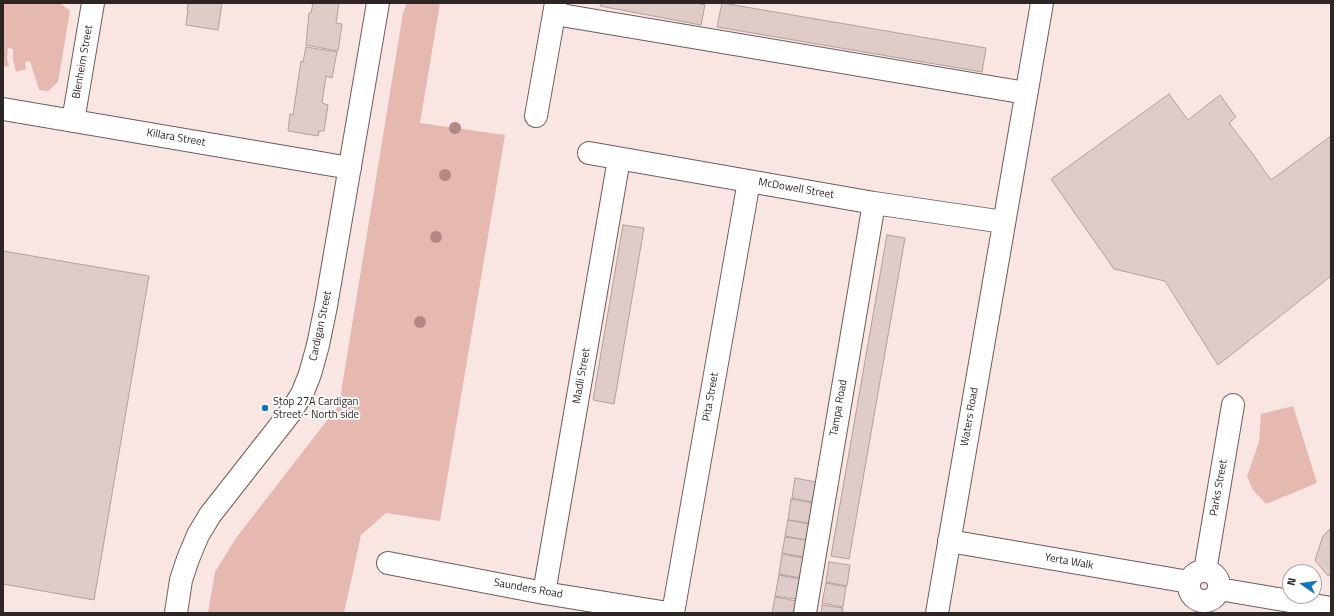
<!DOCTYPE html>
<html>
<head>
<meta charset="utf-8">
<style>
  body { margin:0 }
  #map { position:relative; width:1334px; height:616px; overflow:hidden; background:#f9e5e2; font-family:"Titillium Web",sans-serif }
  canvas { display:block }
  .frame { position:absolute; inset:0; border:4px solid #2d2625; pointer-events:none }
  .north { position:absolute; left:1282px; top:564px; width:40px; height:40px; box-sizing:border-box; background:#fff; border:1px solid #aba8a8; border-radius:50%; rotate:283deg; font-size:11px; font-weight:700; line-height:16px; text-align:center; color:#2d2625 }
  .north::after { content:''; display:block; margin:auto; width:14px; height:18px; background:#0f75c1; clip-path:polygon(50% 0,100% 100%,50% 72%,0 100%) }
</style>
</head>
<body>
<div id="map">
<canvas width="1334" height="616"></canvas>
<div class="frame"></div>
<div class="north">N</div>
</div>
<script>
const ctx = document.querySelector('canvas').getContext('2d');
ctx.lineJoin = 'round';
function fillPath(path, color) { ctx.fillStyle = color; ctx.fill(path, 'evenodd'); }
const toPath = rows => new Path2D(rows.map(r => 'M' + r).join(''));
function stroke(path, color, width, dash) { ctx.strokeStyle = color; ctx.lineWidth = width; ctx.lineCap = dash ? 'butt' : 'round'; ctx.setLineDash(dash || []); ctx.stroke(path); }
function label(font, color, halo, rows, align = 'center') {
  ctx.font = font + ' "Titillium Web",sans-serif'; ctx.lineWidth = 3.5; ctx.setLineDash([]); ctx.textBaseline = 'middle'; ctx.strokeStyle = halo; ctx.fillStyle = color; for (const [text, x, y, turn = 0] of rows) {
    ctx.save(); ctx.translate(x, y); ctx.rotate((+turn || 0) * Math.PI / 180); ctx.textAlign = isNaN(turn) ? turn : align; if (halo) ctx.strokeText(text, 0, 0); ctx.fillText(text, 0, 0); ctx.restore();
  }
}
fillPath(toPath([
  [3,3,60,3,70,11,58,82,48,91,39,90,30,61,25,62,26,69,16,72,13,60,13,49,8,48,7,58,9,66,3,67],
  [407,3,440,3,420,123,505,135,440,521,386,513,361,535,344,613,208,613,215,572,236,538,339,405,403,13],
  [1293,406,1317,483,1266,504,1253,490,1247,476,1259,442,1261,414]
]), '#e5b9b0');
const building = toPath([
  [188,3,222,3,218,30,186,25,188,10,187,10,188,3],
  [313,3,339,3,336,23,342,24,338,51,306,45,309,13,311,13,313,3],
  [601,3,696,3,705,5,701,25,600,6,601,3],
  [722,3,986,48,982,72,717,27,722,3],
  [306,47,337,52,332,78,326,76,322,103,328,105,324,131,319,131,318,136,288,131,290,114,293,115,301,61,303,62,306,47],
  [1169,94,1188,120,1220,95,1236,117,1229,123,1252,153,1271,180,1331,136,1331,276,1218,365,1165,281,1114,269,1051,179,1169,94],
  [623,225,644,228,614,404,593,400,623,225],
  [887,235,905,238,849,559,831,556,887,235],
  [3,251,149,276,94,600,3,584,3,251],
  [795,478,816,482,812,502,792,498,795,478],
  [791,499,812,503,809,523,788,520,791,499],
  [788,520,809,524,806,540,785,536,788,520],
  [1331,528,1331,574,1328,576,1315,560,1323,536,1331,528],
  [785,537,806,540,803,557,782,553,785,537],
  [782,554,803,558,800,578,779,574,782,554],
  [829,562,850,565,847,586,826,582,829,562],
  [779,575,800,579,796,599,775,596,779,575],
  [826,583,846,587,843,607,822,603,826,583],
  [775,597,796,601,794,613,772,613,775,597],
  [822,605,843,608,842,613,821,613,822,605]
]);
fillPath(building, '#dfcbc8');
stroke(building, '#b19f9b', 1);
const minor = toPath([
  [555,14,1026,93],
  [3,109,350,168],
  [536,116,556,3],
  [73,121,93,3],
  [589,153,874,203,1004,222],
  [949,541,1189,582],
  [388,563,544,593,668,613],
  [1205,571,1233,405],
  '1189 586a15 15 0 1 1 30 0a15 15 0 1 1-30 0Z',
  [1219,589,1331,608],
  [544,593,619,159],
  [176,613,181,580,188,559,198,535,210,515,290,413,302,394,310,374,318,345,326,306,378,3],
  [673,613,749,181],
  [805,613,874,203],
  [937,613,1042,3]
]);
stroke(minor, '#6e5e5a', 24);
stroke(minor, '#fff', 22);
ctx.fillStyle = '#b28882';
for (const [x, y] of [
  [455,128],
  [445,175],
  [436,237],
  [420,322]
]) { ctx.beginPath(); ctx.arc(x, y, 6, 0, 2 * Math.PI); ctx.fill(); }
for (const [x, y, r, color] of [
  [265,408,4,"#0f75c1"]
]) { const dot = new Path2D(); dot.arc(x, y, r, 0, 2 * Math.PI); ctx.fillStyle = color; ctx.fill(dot); stroke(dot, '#fff', 1.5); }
label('11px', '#2d2625', '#fff', [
  ["Blenheim Street",83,62,-80],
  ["Killara Street",176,138,10],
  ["McDowell Street",796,189,10],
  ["Cardigan Street",321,326,-78],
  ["Madli Street",582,376,-80],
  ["Pita Street",711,397,-80],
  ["Tampa Road",839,408,-80],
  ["Waters Road",970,417,-80],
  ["Parks Street",1219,488,-80],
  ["Yerta Walk",1069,562,10],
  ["Saunders Road",528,589,10]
]);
label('11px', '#2d2625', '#fff', [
  ["Stop 27A Cardigan",273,402],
  ["Street - North side",273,415]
], 'left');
</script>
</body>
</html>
